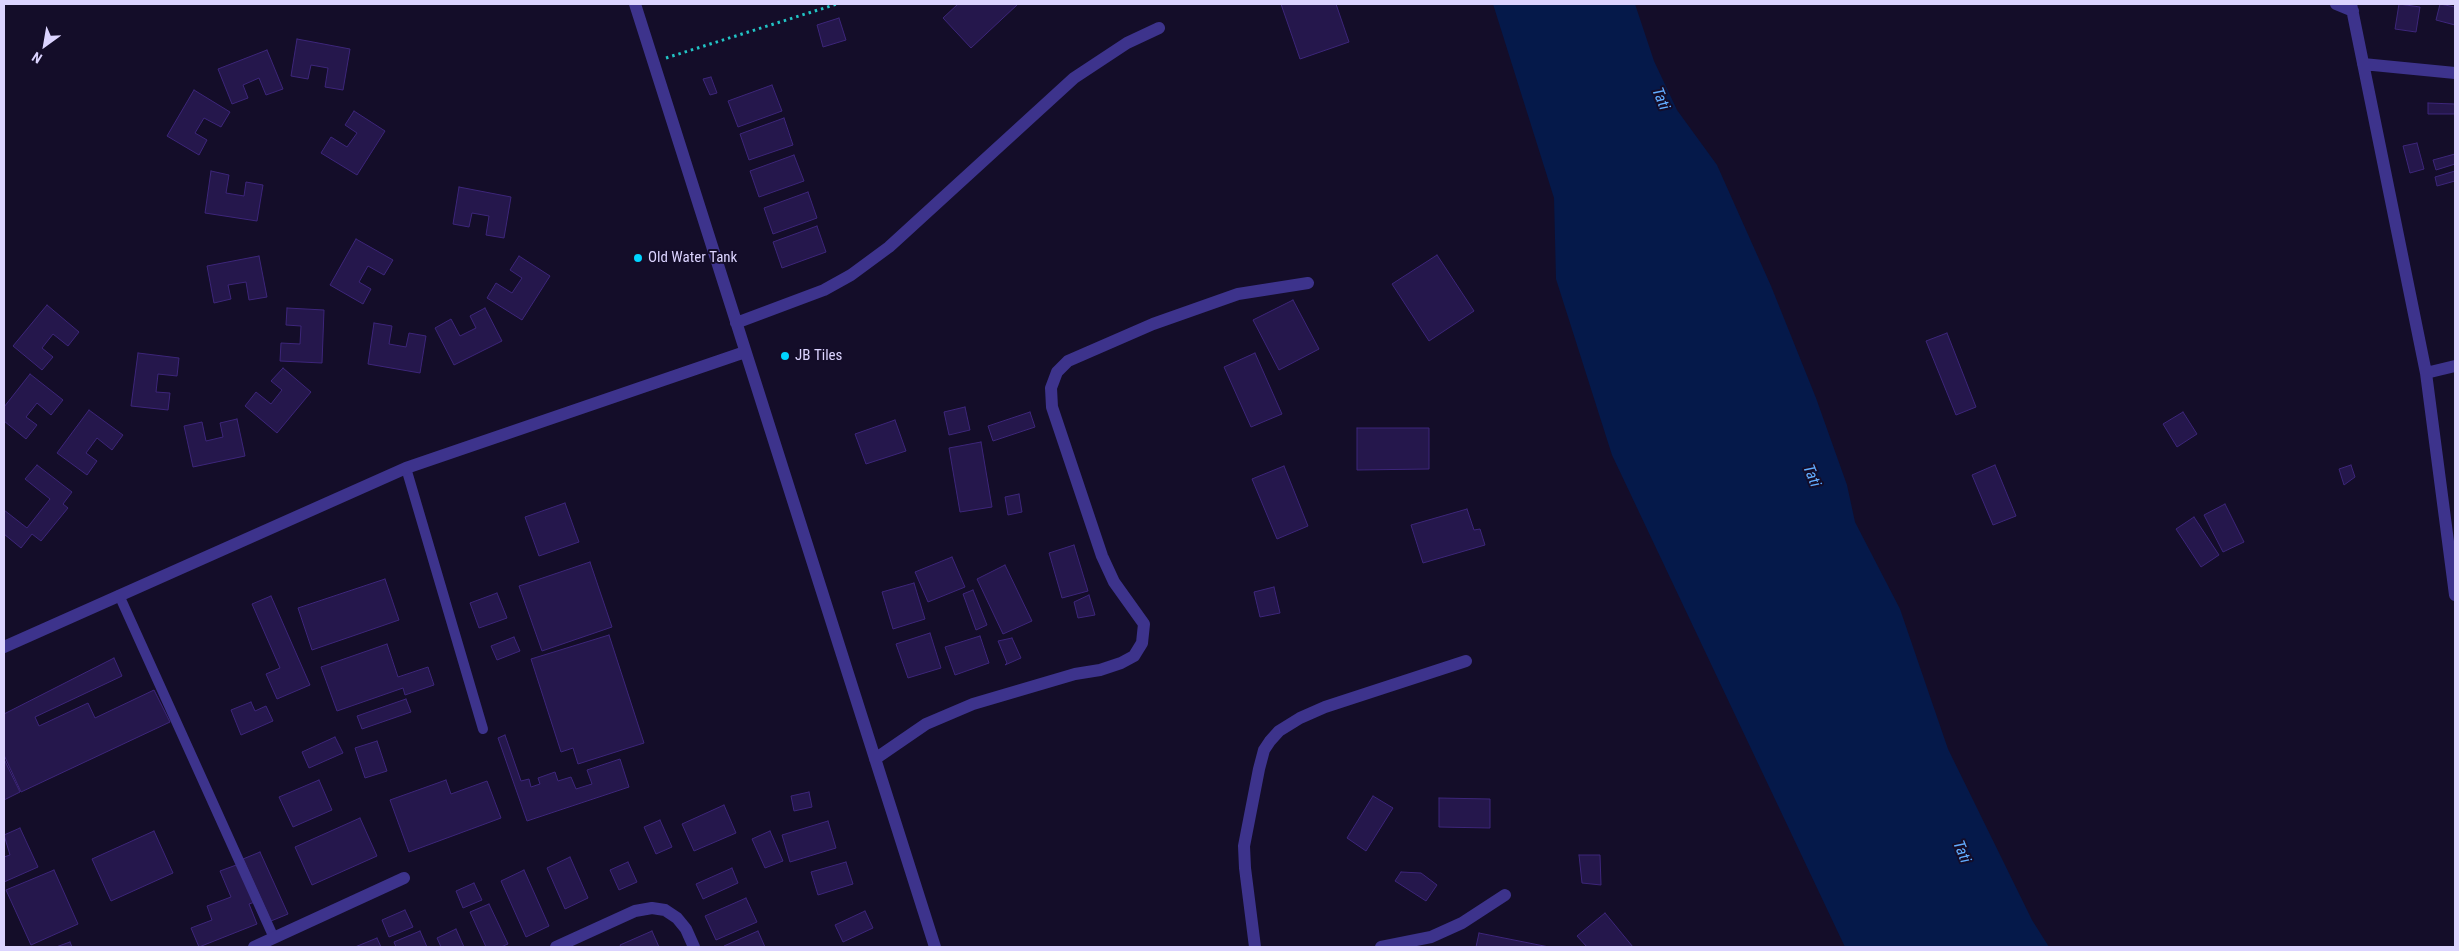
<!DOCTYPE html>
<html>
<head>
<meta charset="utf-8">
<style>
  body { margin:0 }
  #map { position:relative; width:2459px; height:951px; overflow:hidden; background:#140d29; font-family:"Roboto Condensed",sans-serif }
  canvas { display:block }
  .frame { position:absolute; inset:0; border:5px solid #dcd4ff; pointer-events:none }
  .north { position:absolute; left:20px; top:20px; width:50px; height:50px; -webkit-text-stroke:4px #140d29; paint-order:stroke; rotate:212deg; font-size:14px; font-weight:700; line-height:20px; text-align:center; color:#dcd4ff }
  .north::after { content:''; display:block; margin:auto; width:18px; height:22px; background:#dcd4ff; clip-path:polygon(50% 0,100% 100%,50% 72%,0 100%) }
</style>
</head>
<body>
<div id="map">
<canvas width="2459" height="951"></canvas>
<div class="frame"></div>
<div class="north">N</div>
</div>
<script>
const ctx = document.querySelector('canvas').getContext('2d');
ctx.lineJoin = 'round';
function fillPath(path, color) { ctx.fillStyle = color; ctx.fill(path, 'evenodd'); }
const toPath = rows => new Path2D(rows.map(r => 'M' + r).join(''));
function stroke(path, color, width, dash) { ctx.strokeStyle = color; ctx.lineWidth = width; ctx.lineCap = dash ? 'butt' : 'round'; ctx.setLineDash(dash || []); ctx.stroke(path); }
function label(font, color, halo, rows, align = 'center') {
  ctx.font = font + ' "Roboto Condensed",sans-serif'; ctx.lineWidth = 4; ctx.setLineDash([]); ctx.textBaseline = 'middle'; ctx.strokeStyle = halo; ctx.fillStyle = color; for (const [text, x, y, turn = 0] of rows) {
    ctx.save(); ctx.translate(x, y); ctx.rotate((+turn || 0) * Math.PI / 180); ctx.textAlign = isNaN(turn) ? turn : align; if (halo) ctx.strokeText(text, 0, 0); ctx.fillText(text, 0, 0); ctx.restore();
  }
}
fillPath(toPath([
  [1493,4,1635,4,1654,61,1677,110,1717,165,1771,286,1816,398,1847,485,1855,522,1900,609,1948,749,2032,920,2049,947,1845,947,1612,455,1556,279,1554,198]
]), '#05194a');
const building = toPath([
  [958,4,1018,4,971,48,943,18,958,4],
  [1281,4,1336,4,1349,42,1300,59,1281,4],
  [2399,4,2420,7,2416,32,2395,29,2399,4],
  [2440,4,2455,7,2455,25,2436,20,2440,4],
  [839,18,846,40,823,47,817,25,839,18],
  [297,39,350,49,343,90,325,87,328,68,311,65,308,79,291,76,297,39],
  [267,50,283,89,266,95,259,78,243,85,248,98,232,104,218,69,267,50],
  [711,77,717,93,710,95,703,79,711,77],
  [772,85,782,111,738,127,728,101,772,85],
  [194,90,230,112,221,127,204,118,195,133,207,140,199,155,167,136,194,90],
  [2428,103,2455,104,2455,114,2428,114,2428,103],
  [354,111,385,131,357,175,321,153,331,137,347,147,357,133,345,125,354,111],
  [784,118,793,145,749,160,740,134,784,118],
  [2417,143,2424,169,2410,173,2403,146,2417,143],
  [2455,154,2455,164,2436,170,2433,160,2455,154],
  [794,155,804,181,759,197,750,171,794,155],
  [211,171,229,175,226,193,244,196,246,182,263,185,257,221,205,213,211,171],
  [2455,171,2455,181,2437,186,2435,177,2455,171],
  [459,187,511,197,504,238,486,235,489,216,472,213,469,227,453,224,459,187],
  [808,192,817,218,773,234,764,208,808,192],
  [817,226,826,252,782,268,773,242,817,226],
  [356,239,393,260,384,275,368,266,359,282,371,289,363,304,330,285,356,239],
  [1437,255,1474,311,1429,341,1392,284,1437,255],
  [259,256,267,297,249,300,246,282,228,285,231,299,214,303,207,266,259,256],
  [519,256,550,276,522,320,487,298,496,283,512,293,522,278,510,270,519,256],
  [1293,300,1319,349,1279,370,1253,320,1293,300],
  [47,305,79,332,68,346,53,334,42,348,53,357,42,370,13,346,47,305],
  [287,308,324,310,322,363,280,361,281,343,300,344,301,326,286,325,287,308],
  [485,308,502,341,454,365,435,328,451,319,460,336,476,328,470,316,485,308],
  [374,323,392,326,389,344,406,347,409,333,426,336,420,373,368,364,374,323],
  [1947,333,1976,407,1956,415,1926,341,1947,333],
  [138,353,179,358,177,376,158,374,156,392,170,393,168,410,131,406,138,353],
  [1255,353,1282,414,1251,427,1224,367,1255,353],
  [283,368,311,392,277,433,245,406,256,392,271,404,282,390,271,381,283,368],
  [30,374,63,400,51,415,37,403,26,417,37,425,26,439,4,421,4,407,30,374],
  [965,407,970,430,949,435,944,412,965,407],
  [89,410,123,435,112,450,97,438,86,453,97,461,87,475,57,453,89,410],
  [1030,412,1035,427,993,441,988,426,1030,412],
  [2183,412,2197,434,2177,447,2163,424,2183,412],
  [237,419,245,456,193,467,184,426,202,422,206,441,223,437,220,423,237,419],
  [895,420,906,451,866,464,855,434,895,420],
  [1357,428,1429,428,1429,469,1357,470,1357,428],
  [981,442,992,507,960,512,949,448,981,442],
  [37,465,72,492,63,504,68,508,41,541,32,534,21,548,4,534,4,510,27,528,50,499,25,479,37,465],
  [1995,465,2016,516,1993,525,1972,475,1995,465],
  [2351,465,2355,477,2344,485,2339,469,2351,465],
  [1284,466,1308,526,1277,539,1252,479,1284,466],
  [1019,494,1022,512,1008,515,1005,497,1019,494],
  [565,503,579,542,539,556,525,517,565,503],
  [2225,504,2244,542,2223,552,2204,515,2225,504],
  [1467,509,1474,530,1480,529,1485,545,1423,563,1411,525,1467,509],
  [2194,517,2219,555,2201,567,2176,529,2194,517],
  [1074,545,1088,591,1062,598,1049,553,1074,545],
  [952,557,965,587,928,602,915,572,952,557],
  [590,562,612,627,542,651,519,586,590,562],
  [1005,565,1032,621,1003,634,977,579,1005,565],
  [385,579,399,620,312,650,298,608,385,579],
  [914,583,925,619,893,629,882,592,914,583],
  [1274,587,1280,613,1260,617,1254,592,1274,587],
  [973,590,987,625,976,630,963,594,973,590],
  [497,593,507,618,479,628,470,603,497,593],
  [1089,595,1095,615,1078,618,1074,602,1089,595],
  [271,596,310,685,277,699,266,674,280,668,252,604,271,596],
  [930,633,941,668,908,678,896,644,930,633],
  [609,635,644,743,578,764,573,748,561,752,531,659,609,635],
  [980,636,989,663,955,675,945,647,980,636],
  [514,637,520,651,497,660,491,646,514,637],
  [1012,638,1021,658,1005,665,1007,663,998,641,1012,638],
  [387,644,398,677,428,667,434,685,405,695,403,688,337,711,321,667,387,644],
  [114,658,122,676,35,717,39,726,88,703,95,718,154,690,170,722,21,792,4,755,4,714,114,658],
  [406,699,411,712,362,729,357,716,406,699],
  [251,702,255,711,266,706,273,721,241,735,231,710,251,702],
  [505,735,521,781,529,779,531,787,540,784,538,778,555,772,558,781,571,777,576,789,592,784,587,770,620,759,629,787,527,821,498,738,505,735],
  [335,737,343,753,309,768,302,752,335,737],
  [377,741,387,771,365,778,355,748,377,741],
  [4,759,20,792,4,800,4,759],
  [319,780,332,810,293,827,279,797,319,780],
  [446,780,451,794,487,781,501,818,409,852,390,800,446,780],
  [809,792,812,807,794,811,791,796,809,792],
  [1373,796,1393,808,1366,851,1347,838,1373,796],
  [1439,798,1490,799,1490,828,1439,827,1439,798],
  [724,805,736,833,694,851,682,824,724,805],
  [360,818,377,856,312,885,295,847,360,818],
  [660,820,672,847,656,854,644,827,660,820],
  [828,821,836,848,790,862,782,835,828,821],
  [20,828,38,867,4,882,4,857,10,855,4,835,20,828],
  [154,831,173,873,111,901,92,859,154,831],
  [770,831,783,861,765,868,752,839,770,831],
  [260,852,288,914,271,921,243,859,260,852],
  [1579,855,1600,855,1601,885,1582,883,1579,855],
  [570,857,588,898,565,909,547,868,570,857],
  [628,862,637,882,619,890,610,870,628,862],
  [846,862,853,884,818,895,811,872,846,862],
  [239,864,255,902,249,904,257,924,199,947,191,928,212,920,207,906,231,897,220,871,239,864],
  [732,868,738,883,703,899,696,884,732,868],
  [54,870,78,924,31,945,6,890,54,870],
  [524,870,549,926,526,937,501,881,524,870],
  [1401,872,1421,873,1437,885,1426,901,1395,881,1401,872],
  [474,883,482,900,463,908,456,891,474,883],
  [746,898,757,922,716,940,705,916,746,898],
  [489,904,508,944,501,947,486,947,470,912,489,904],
  [405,910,413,927,389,937,382,920,405,910],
  [865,911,873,928,843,942,835,925,865,911],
  [1605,913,1633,947,1587,947,1577,936,1605,913],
  [456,929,464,947,441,947,437,938,456,929],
  [420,931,427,947,396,947,394,942,420,931],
  [652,931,659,947,621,947,620,945,652,931],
  [758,931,765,947,725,947,724,946,758,931],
  [1479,933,1549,947,1476,947,1479,933],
  [377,938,381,947,355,947,377,938],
  [70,942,72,947,56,947,70,942]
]);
fillPath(building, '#25174c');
stroke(building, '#3d267a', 1);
stroke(toPath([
  [666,58,837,4]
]), '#22c4c5', 3, [2.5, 4]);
stroke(toPath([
  [406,468,483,729],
  [119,595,274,938]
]), '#3d338c', 10);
stroke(toPath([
  [635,4,935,947],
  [2336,4,2353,11],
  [2351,4,2426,373,2455,595],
  [2363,64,2455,73],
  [736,323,824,290,851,275,889,247,1074,78,1127,43,1159,28],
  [2426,373,2455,366],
  [4,647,406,468,745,352],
  [875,759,926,724,973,704,1075,674,1100,670,1121,663,1134,656,1142,643,1144,624,1114,582,1102,556,1052,407,1051,388,1057,372,1068,361,1153,324,1238,294,1308,283],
  [254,947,404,878],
  [556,947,635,911,652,908,665,910,677,918,686,929,694,947],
  [1255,947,1245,868,1244,846,1259,769,1264,750,1270,741,1279,731,1300,718,1325,707,1466,661],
  [1381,947,1431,937,1462,923,1505,895]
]), '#3d338c', 12);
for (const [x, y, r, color] of [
  [638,258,5,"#00d4ff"],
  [785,356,5,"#00d4ff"]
]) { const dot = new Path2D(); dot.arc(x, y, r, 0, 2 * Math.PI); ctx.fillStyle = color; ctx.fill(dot); stroke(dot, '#140d29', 2); }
label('15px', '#dcd4ff', '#140d29', [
  ["Old Water Tank",648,258],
  ["JB Tiles",795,356]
], 'left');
label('italic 16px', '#62acff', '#140d29', [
  ["Tati",1660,99,68],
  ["Tati",1811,476,68],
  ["Tati",1961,852,68]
]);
</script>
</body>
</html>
